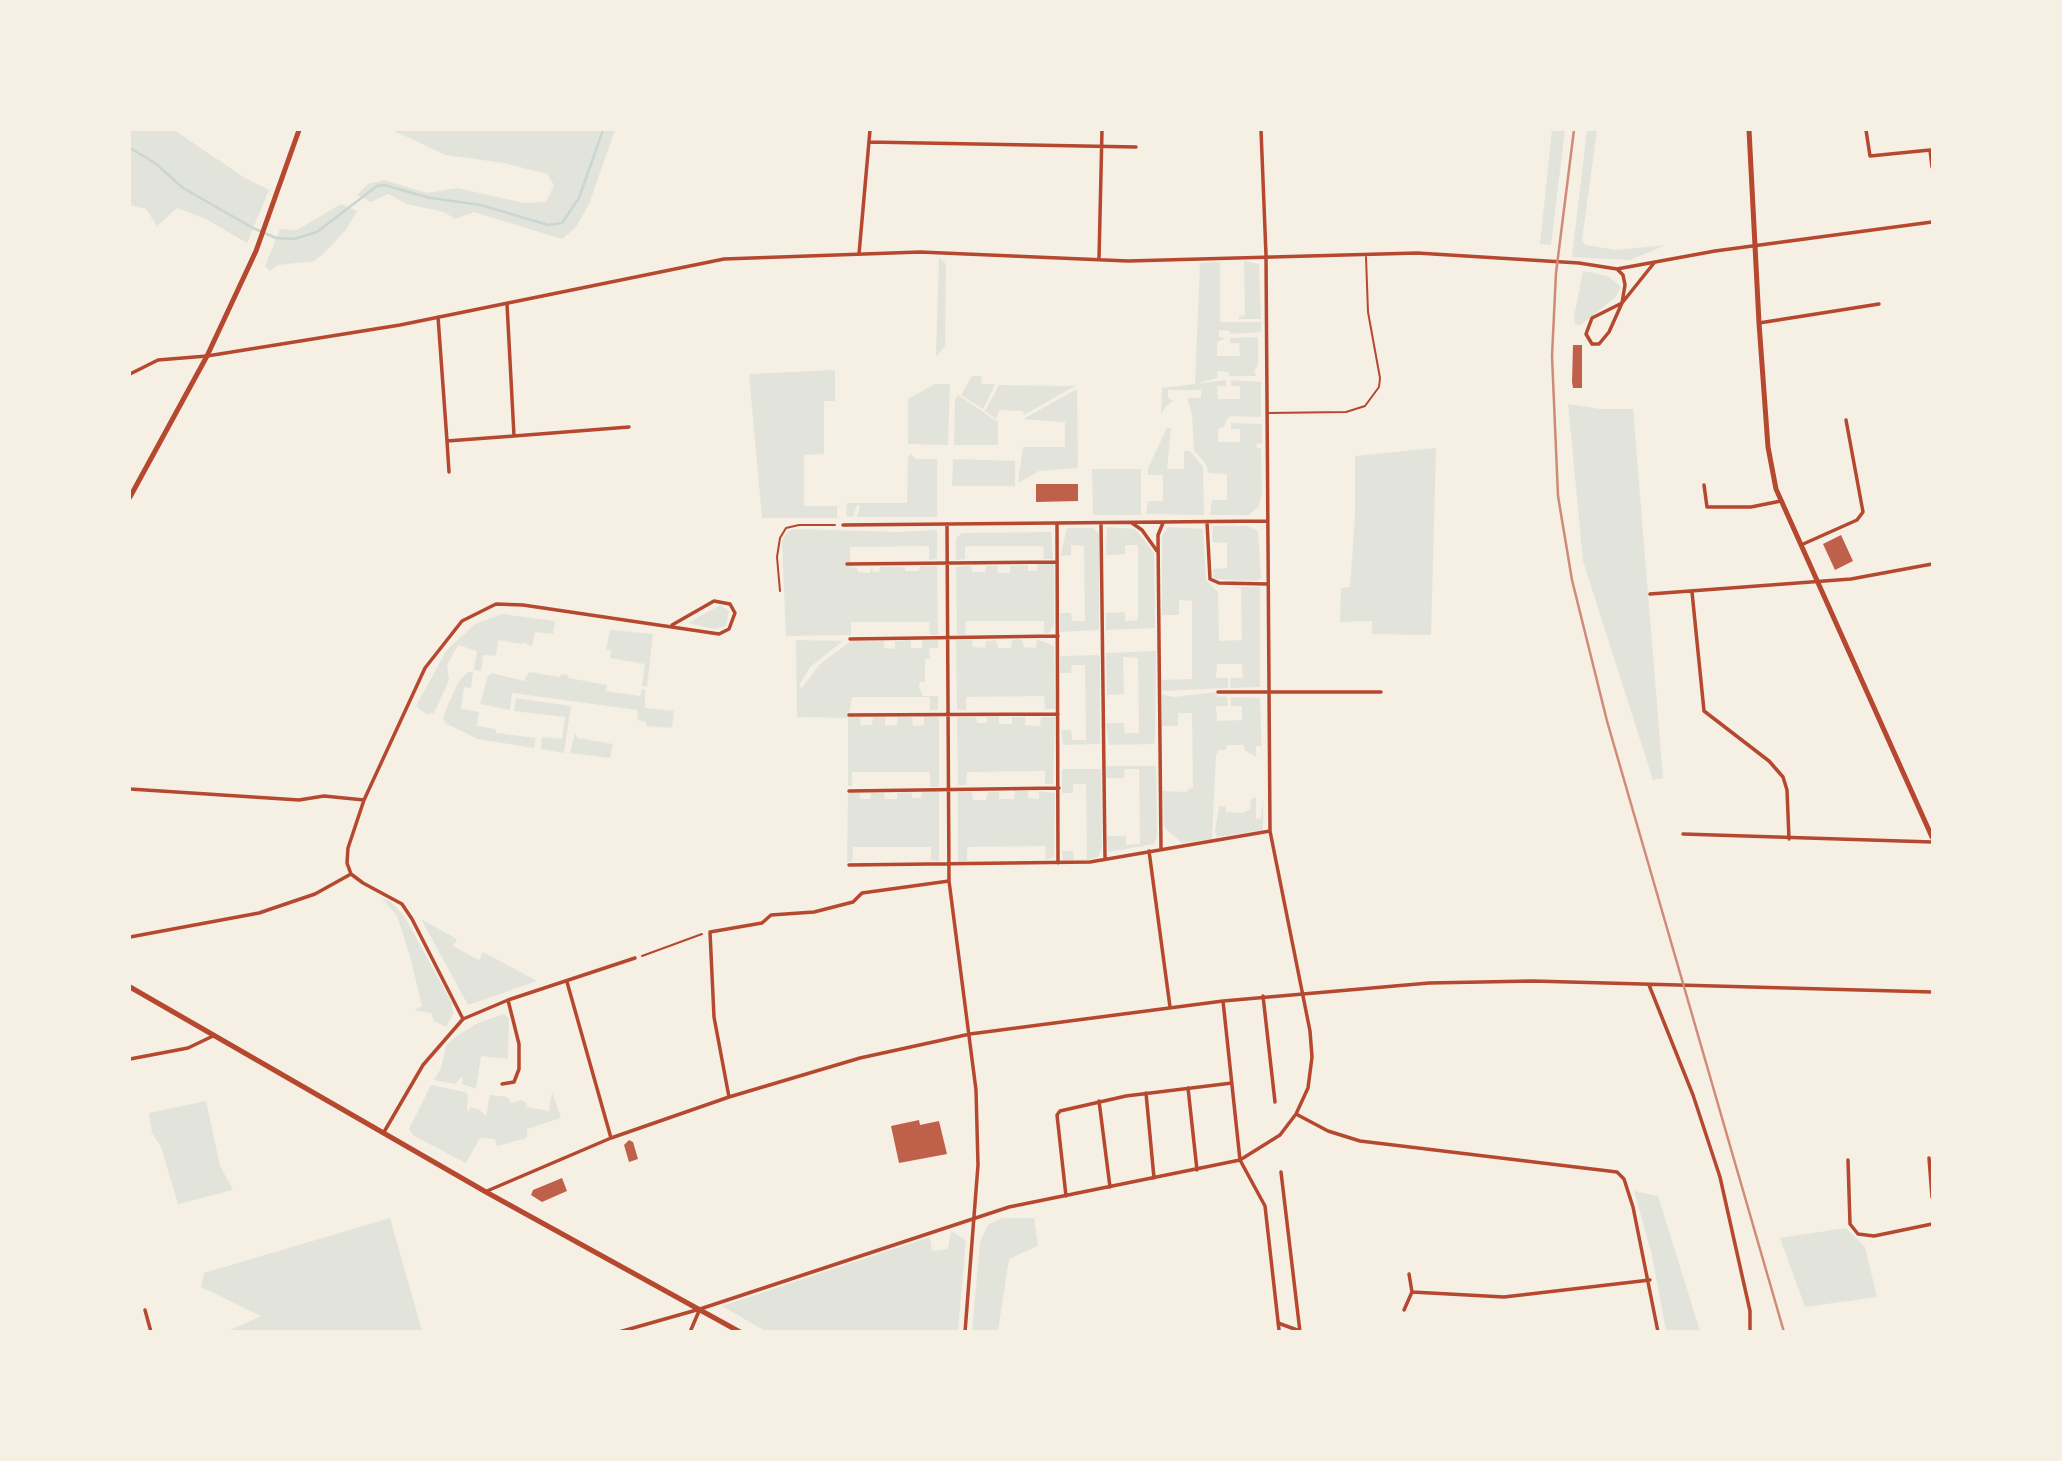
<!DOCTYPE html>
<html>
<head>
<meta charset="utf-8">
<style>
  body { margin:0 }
  #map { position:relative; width:2062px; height:1461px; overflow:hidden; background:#f6efe4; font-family:"PT Sans",sans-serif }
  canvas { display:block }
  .frame { position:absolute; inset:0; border:131px solid #f6efe4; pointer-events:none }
</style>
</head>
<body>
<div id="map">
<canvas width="2062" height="1461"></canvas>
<div class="frame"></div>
</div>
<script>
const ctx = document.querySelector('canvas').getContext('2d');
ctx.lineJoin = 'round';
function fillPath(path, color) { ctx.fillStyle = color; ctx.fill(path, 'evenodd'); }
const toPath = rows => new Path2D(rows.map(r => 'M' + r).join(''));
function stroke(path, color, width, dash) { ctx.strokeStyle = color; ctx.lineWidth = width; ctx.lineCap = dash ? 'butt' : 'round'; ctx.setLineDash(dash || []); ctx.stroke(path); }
fillPath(toPath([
  [130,130,174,130,245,178,269,190,247,243,206,219,177,208,157,226,146,209,130,205],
  [392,130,615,130,589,204,576,227,562,239,474,212,455,219,444,212,407,204,388,194,371,202,357,195,368,184,384,180,427,193,458,188,524,203,546,202,554,185,547,174,504,163,446,155],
  [1552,130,1565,130,1551,245,1540,244],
  [1587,130,1597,130,1582,240,1585,245,1616,250,1666,245,1630,260,1572,257],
  [341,204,357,211,346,230,322,255,314,261,278,265,270,271,265,266,280,229,297,230],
  [939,257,946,264,945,346,936,357],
  [1244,261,1259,264,1261,319,1239,319,1239,316,1245,315],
  [1220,262,1220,322,1261,322,1261,332,1230,334,1230,331,1219,330,1219,337,1225,338,1217,342,1217,356,1240,356,1239,343,1230,343,1230,338,1258,337,1258,366,1254,370,1256,376,1229,376,1228,372,1218,371,1217,378,1195,384,1200,263],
  [1583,271,1608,276,1621,287,1615,298,1581,325,1575,324,1574,317],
  [835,370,835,401,824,401,824,454,804,455,804,506,837,506,837,518,762,518,749,374],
  [972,376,981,376,982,384,995,384,983,409,961,395],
  [1226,380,1226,386,1217,386,1218,399,1240,399,1240,386,1231,386,1231,380,1261,382,1261,417,1231,416,1227,419,1224,427,1218,429,1218,442,1240,442,1240,429,1231,429,1231,423,1262,424,1262,443,1256,444,1257,448,1261,448,1262,491,1259,506,1249,515,1210,515,1212,500,1227,500,1227,474,1209,473,1205,463,1194,450,1192,414,1187,398,1201,398,1201,390,1168,390,1168,398,1173,401,1166,406,1161,415,1162,388],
  [935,384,950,384,948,445,908,444,908,399],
  [999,385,1066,386,1077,385,1024,415,1023,411,999,410,996,419,985,411],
  [1077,389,1078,468,1039,471,1018,483,1023,447,1065,447,1065,422,1023,419],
  [958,395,998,422,998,445,954,445,955,400],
  [1568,404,1601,409,1633,409,1663,778,1653,780,1583,561],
  [1167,428,1171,428,1167,469,1184,469,1184,451,1190,451,1203,467,1204,515,1146,514,1148,501,1163,501,1163,475,1148,475,1148,468],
  [1436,448,1431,635,1372,634,1372,621,1340,622,1341,588,1350,587,1355,516,1355,456],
  [911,454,916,459,937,459,937,517,857,517,860,506,857,505,853,517,846,516,847,503,907,503,908,457],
  [953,459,1015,461,1015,486,952,486],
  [1092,469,1141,469,1141,515,1093,515],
  [1213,526,1247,526,1258,531,1261,578,1257,581,1214,579,1213,569,1227,568,1227,543,1212,542],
  [1107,527,1135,529,1154,552,1155,628,1106,630,1106,613,1125,612,1125,621,1138,620,1138,545,1125,545,1125,554,1106,555],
  [1168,527,1203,529,1206,580,1218,592,1219,641,1242,640,1241,588,1227,587,1260,587,1260,687,1230,688,1231,678,1243,678,1242,664,1217,664,1216,678,1228,678,1228,688,1162,691,1162,680,1192,679,1192,601,1179,600,1179,615,1162,615,1162,536],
  [1067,528,1093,528,1099,534,1099,630,1060,632,1060,613,1071,613,1072,621,1085,621,1084,546,1071,545,1071,555,1060,556],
  [794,529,899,532,937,530,937,559,929,560,929,546,850,547,850,567,857,568,858,572,870,573,871,567,873,572,879,572,880,567,905,567,905,571,919,571,920,566,937,566,938,635,930,635,929,622,851,622,851,635,786,636,782,542,786,533],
  [1051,532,1053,559,1044,559,1043,546,965,546,965,559,956,560,956,538,962,533],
  [1037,564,1054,564,1054,625,1050,632,1044,634,1044,621,966,621,965,635,957,635,956,567,971,566,972,572,985,572,986,566,997,566,998,573,1010,573,1010,566,1028,565,1028,571,1037,571],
  [720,605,729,611,726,626,714,629,688,623],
  [502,614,555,621,553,634,535,632,532,646,523,642,522,644,498,640,496,656,483,655,481,671,474,670,477,651,458,645,447,665,449,680,434,713,427,714,422,711,416,706,446,651,475,624],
  [610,630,653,634,647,686,642,686,645,664,610,658,611,650,606,649],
  [1019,639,1022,640,1024,647,1036,648,1037,639,1054,646,1055,709,1045,709,1044,696,966,697,966,710,957,710,956,640,972,640,973,647,985,648,986,641,996,640,998,648,1011,648,1012,640],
  [796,640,843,641,810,667,799,685,802,688,820,664,851,641,884,641,884,648,895,649,895,641,911,640,911,648,922,648,922,640,938,640,938,648,929,648,930,659,925,659,925,682,920,682,919,686,923,696,938,696,938,710,930,710,930,697,852,697,849,716,860,717,861,725,872,725,873,717,885,717,885,726,897,725,897,717,912,717,913,726,924,725,924,716,939,717,939,787,930,787,930,772,852,772,852,786,848,786,848,718,797,717],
  [1156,651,1155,741,1153,744,1109,745,1106,723,1124,723,1125,733,1139,733,1138,658,1123,657,1124,694,1107,695,1106,653],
  [1097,655,1100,656,1100,744,1063,745,1061,730,1071,730,1072,740,1086,740,1085,665,1072,665,1071,673,1060,673,1060,656],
  [468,672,473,672,471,688,464,687,461,709,479,712,477,726,496,729,496,733,536,738,534,748,478,739,445,723,443,718,449,702,459,681],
  [529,672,560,677,561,674,568,675,568,678,607,685,606,691,640,696,642,689,645,690,645,708,674,711,672,728,646,726,646,722,637,720,638,710,512,693,510,710,480,704,488,676,492,673,524,681],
  [1217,692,1217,696,1227,697,1228,706,1216,706,1217,721,1242,720,1242,706,1231,706,1231,697,1260,698,1262,760,1261,746,1256,746,1256,757,1244,750,1244,745,1227,745,1226,750,1219,750,1216,755,1212,839,1182,843,1164,827,1163,791,1187,792,1188,789,1193,788,1192,713,1178,713,1178,726,1162,726,1162,694,1174,697],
  [516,698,571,706,564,753,541,749,542,737,562,739,565,717,514,711],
  [999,716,999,724,1012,724,1012,717,1025,717,1025,725,1040,726,1041,717,1055,717,1053,784,1045,784,1045,771,967,772,966,785,958,785,957,717,976,717,977,723,987,723,987,717],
  [575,733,578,738,613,744,610,758,570,753],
  [1106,766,1156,766,1157,836,1154,844,1108,852,1107,836,1126,836,1126,845,1140,844,1139,769,1125,769,1124,778,1106,778],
  [1062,769,1101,769,1102,847,1098,857,1088,860,1063,860,1062,851,1073,851,1074,860,1087,859,1086,784,1073,784,1073,793,1062,793],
  [1015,790,1028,791,1028,798,1039,799,1039,791,1055,793,1054,857,1046,860,1045,846,967,847,967,861,958,862,958,792,972,792,973,800,986,800,988,792,999,792,999,799,1014,799],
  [939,791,939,861,931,860,931,847,853,847,852,861,847,862,848,792,860,793,860,799,870,799,871,793,884,793,885,799,897,799,897,793,912,792,912,798,921,798,922,792],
  [1256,797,1256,819,1261,818,1263,798,1263,830,1217,837,1215,832,1219,806,1226,807,1226,812,1243,813,1250,809,1251,799],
  [382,898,391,902,404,916,452,1003,453,1014,446,1027,434,1021,431,1013,414,1010,422,1006,410,956,397,916],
  [421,919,457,939,453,946,479,960,483,952,537,981,468,1005],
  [503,1014,509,1018,508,1059,481,1056,476,1089,462,1084,463,1076,455,1084,434,1080,441,1068,446,1046,455,1037,476,1024],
  [431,1085,465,1092,468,1095,467,1112,471,1107,480,1110,486,1116,490,1095,507,1097,512,1103,521,1100,527,1103,526,1107,549,1111,552,1092,561,1118,527,1129,527,1138,497,1146,495,1139,480,1138,466,1163,414,1136,409,1129],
  [206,1101,220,1166,233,1190,178,1204,161,1147,152,1133,149,1113],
  [1634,1191,1658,1196,1700,1331,1666,1331,1652,1255],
  [390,1218,422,1331,228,1331,261,1316,201,1287,204,1273],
  [1002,1218,1034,1218,1038,1246,1009,1259,998,1331,972,1331,980,1242,988,1225],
  [1846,1228,1865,1247,1877,1297,1805,1307,1780,1238],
  [951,1231,966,1240,958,1331,765,1331,722,1306,930,1237,932,1251,948,1249]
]), '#e2e4dc');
stroke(toPath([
  [130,148,155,163,183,188,253,228,276,238,294,239,317,232,377,186,384,185,430,198,481,205,548,225,562,223,579,198,603,130]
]), '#c9d6d2', 2.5);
fillPath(toPath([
  [1573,345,1582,345,1582,388,1573,388,1572,382],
  [1036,484,1078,484,1078,501,1036,502],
  [1841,535,1853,561,1835,570,1823,544],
  [919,1120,920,1125,939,1121,947,1154,899,1163,891,1126],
  [629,1140,633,1142,638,1159,629,1162,624,1145],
  [562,1178,567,1191,542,1202,531,1195,533,1190]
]), '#bf614a');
stroke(toPath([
  [780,591,777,557,780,538,786,528,799,525,835,525],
  [642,956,702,934]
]), '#b5482f', 2);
stroke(toPath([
  [1267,413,1346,412,1365,406,1379,387,1380,378,1368,312,1366,257]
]), '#b5482f', 2);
stroke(toPath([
  [1866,130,1870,156,1930,150,1932,167],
  [869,142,1136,147],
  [859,254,870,130],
  [1099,259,1102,130],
  [1617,269,1623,275,1625,285,1622,303,1609,332,1599,344,1592,344,1586,334,1592,318,1622,303,1654,263],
  [438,317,447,441,514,436,507,304],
  [1759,323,1879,304],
  [130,374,158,360,207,356,400,325,724,259,920,252,1128,261,1417,253,1579,263,1617,269,1715,251,1932,222],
  [514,436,629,427],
  [447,441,449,472],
  [1704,485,1707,507,1751,507,1781,501],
  [1207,522,1210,579,1219,583,1267,584],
  [1057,523,1058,863],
  [1101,523,1105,857],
  [1132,523,1142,530,1157,551],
  [947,524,949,881,976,1090,978,1165,965,1332],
  [843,525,1267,521],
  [1801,545,1857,520,1863,512,1846,420],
  [847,564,1057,562],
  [1692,592,1704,711,1769,761,1783,777,1787,790,1789,839],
  [1650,594,1851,579,1932,564],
  [850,639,1058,636],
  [1218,692,1381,692],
  [849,715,1058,714],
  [130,789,299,800,324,796,364,800],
  [849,791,1059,788],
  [1683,834,1932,842],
  [1161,849,1158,535,1163,523],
  [1149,851,1170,1007],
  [849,865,1090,862,1270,831],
  [130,937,259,913,315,894,351,874],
  [567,982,611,1138],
  [1649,985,1693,1095,1720,1177,1750,1311,1750,1332],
  [1263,996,1275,1102],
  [1223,1001,1240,1160,1265,1206,1279,1330],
  [463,1019,412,919,402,904,363,883,351,874,347,863,348,848,364,800,425,668,462,621,496,604,523,605,719,634,729,629,735,613,730,604,714,601,672,625],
  [130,1059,188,1048,213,1036],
  [502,1084,514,1082,519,1069,519,1044,508,1000],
  [1188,1088,1197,1170],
  [1146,1093,1154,1178],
  [729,1097,714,1017,710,932,762,923,771,915,814,912,853,902,862,893,949,881],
  [1099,1101,1110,1187],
  [1296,1114,1328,1131,1360,1141,1617,1172,1624,1179,1633,1207,1658,1332],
  [384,1132,423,1065,463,1019,508,1000,635,958],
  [1929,1158,1932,1197],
  [1848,1160,1850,1224,1858,1234,1874,1236,1932,1224],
  [1281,1172,1300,1332],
  [487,1191,611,1138,729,1097,860,1058,970,1034,1223,1001,1429,983,1533,981,1932,992],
  [1066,1196,1057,1115,1060,1111,1126,1096,1232,1083],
  [1412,1292,1504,1297,1650,1280],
  [145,1310,151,1332],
  [1404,1310,1412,1292,1409,1274],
  [1278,1323,1300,1331],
  [619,1332,700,1309,1009,1207,1240,1160,1280,1135,1296,1114,1308,1088,1312,1057,1310,1031,1270,831,1266,255,1261,130],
  [690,1332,699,1311]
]), '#b5482f', 3.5);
stroke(toPath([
  [1749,130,1759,323,1768,447,1776,489,1932,837],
  [130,987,486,1192,740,1332]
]), '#b5482f', 5);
stroke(toPath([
  [130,497,207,356,256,251,299,130]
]), '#b5482f', 5);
stroke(toPath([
  [1574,130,1556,273,1552,356,1558,496,1572,580,1607,721,1784,1332]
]), '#cf8b77', 2.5);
</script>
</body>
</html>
